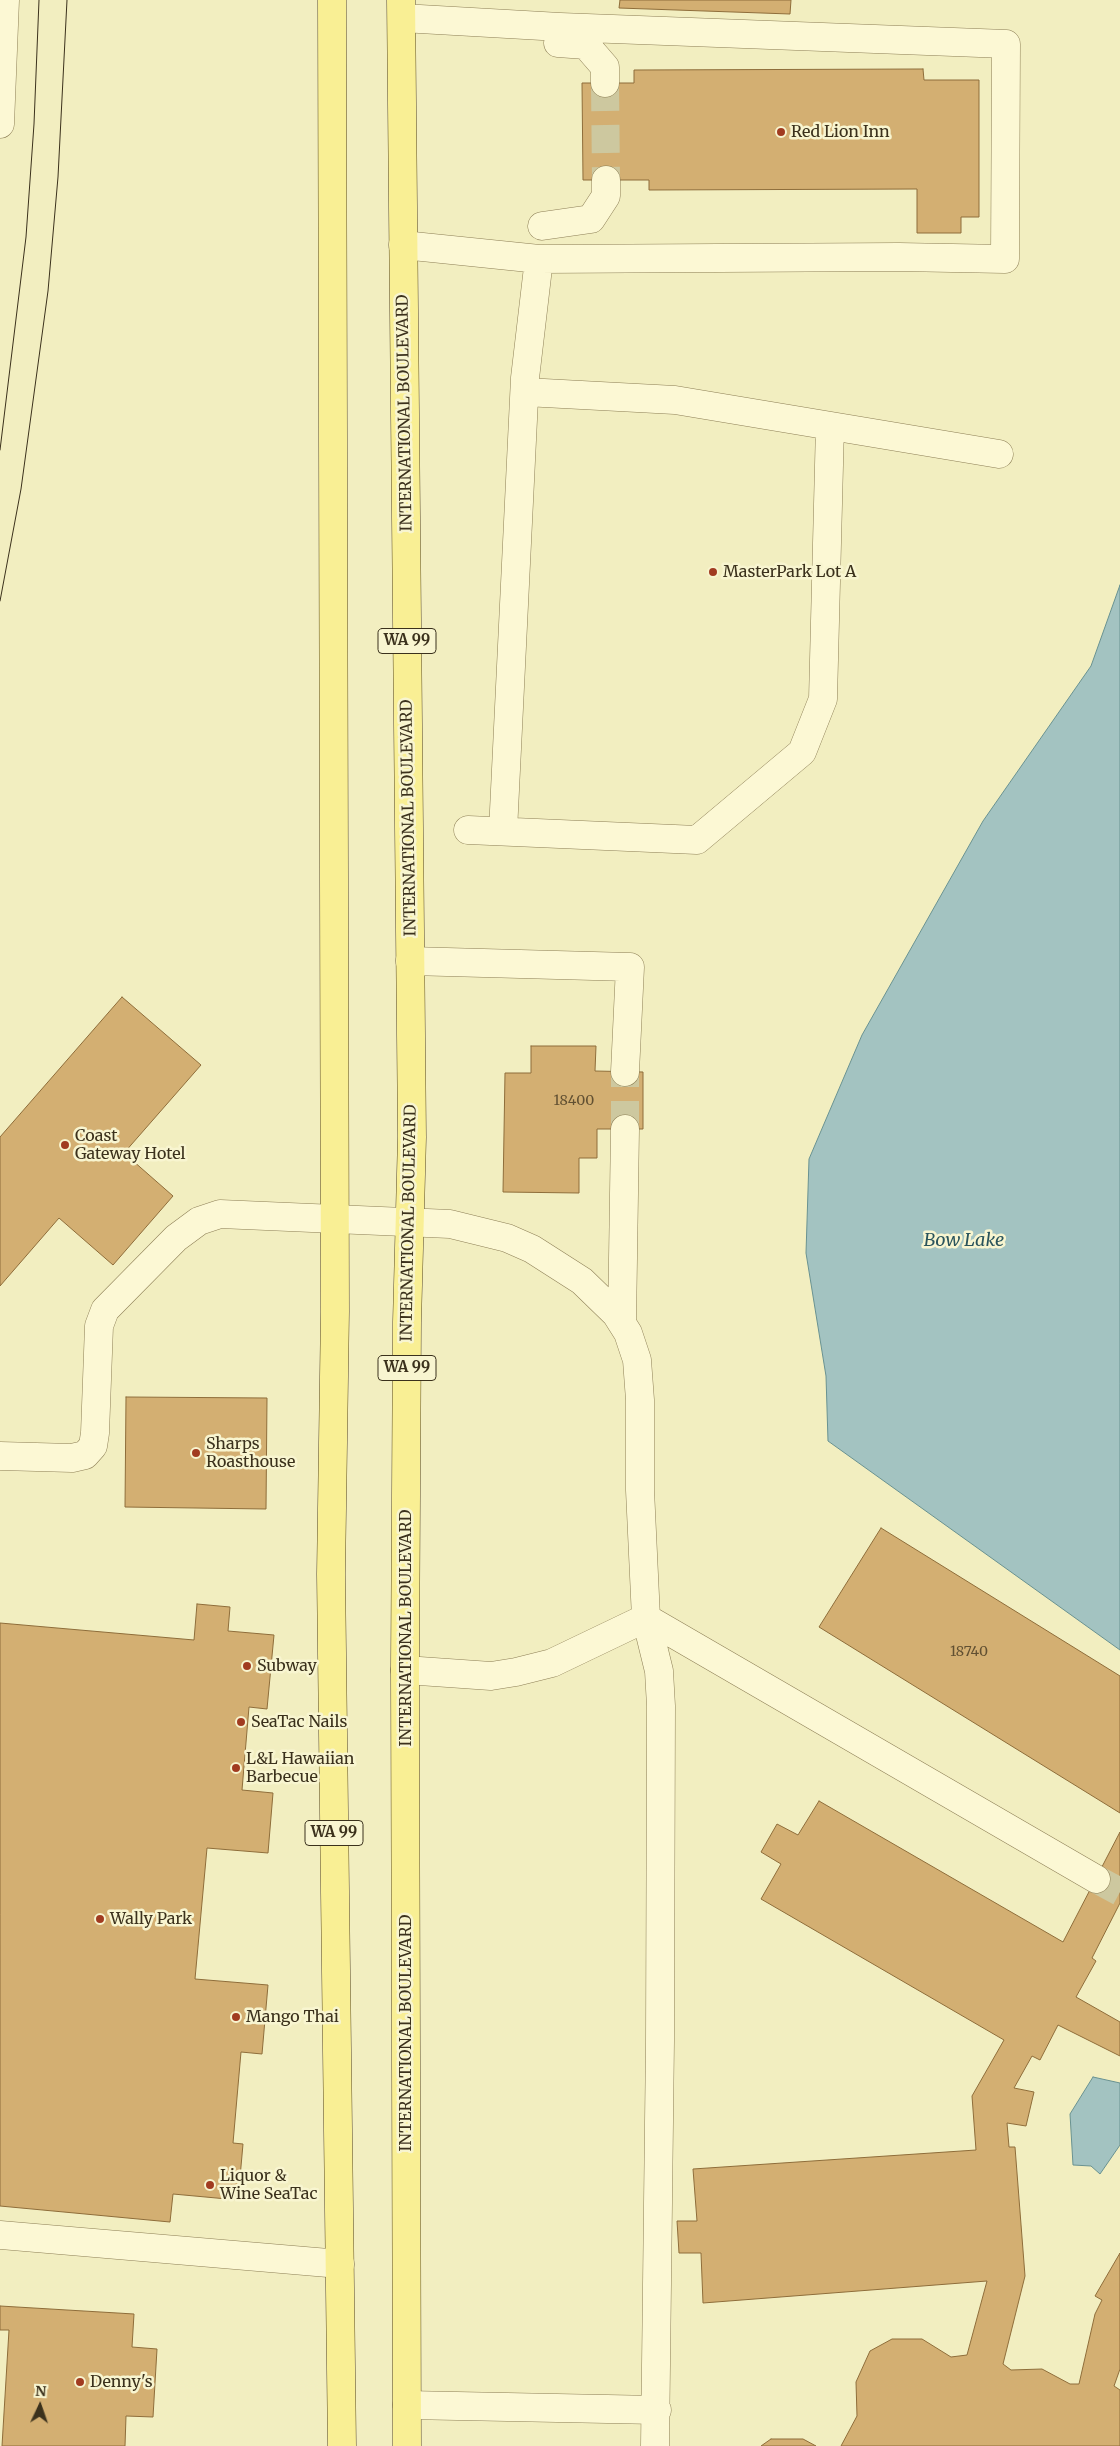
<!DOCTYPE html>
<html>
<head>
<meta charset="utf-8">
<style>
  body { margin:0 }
  #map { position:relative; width:1120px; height:2446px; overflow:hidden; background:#f2eec0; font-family:Merriweather,serif }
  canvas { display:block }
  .north { position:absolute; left:15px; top:2381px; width:50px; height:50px; -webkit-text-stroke:4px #f8f5d0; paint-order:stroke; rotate:3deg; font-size:14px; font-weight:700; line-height:20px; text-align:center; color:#3b311c }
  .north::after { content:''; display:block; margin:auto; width:18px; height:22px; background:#3b311c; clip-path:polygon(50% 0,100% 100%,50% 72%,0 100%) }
</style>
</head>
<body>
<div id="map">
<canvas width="1120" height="2446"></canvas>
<div class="north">N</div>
</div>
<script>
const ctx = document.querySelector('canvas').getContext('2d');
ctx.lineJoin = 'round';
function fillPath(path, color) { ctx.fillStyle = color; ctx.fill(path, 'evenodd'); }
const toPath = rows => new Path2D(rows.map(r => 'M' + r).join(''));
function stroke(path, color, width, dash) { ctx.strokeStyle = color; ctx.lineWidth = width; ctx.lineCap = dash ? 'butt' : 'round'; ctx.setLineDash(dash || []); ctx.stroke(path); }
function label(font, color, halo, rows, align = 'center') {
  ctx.font = font + ' Merriweather,serif'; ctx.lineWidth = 5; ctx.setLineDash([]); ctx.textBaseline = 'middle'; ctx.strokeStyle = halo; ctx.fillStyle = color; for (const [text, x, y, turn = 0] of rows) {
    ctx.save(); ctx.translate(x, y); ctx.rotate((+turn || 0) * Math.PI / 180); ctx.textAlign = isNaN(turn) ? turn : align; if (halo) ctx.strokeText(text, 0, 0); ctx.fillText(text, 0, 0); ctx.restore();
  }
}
const water = toPath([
  [1120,585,1120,1650,828,1441,826,1376,806,1253,809,1159,862,1035,983,821,1091,666,1120,585],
  [1093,2077,1120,2083,1120,2145,1100,2174,1091,2166,1073,2165,1070,2114,1093,2077]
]);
fillPath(water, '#a3c3c1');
stroke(water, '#699291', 1);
const building = toPath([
  [620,0,791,0,790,14,619,8,620,0],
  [923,69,924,80,979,80,979,217,961,217,961,233,917,233,917,189,649,190,649,180,583,180,582,83,634,83,634,70,923,69],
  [122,997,201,1065,124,1153,173,1196,113,1265,59,1218,0,1286,0,1137,122,997],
  [531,1046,596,1046,595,1071,643,1072,643,1129,597,1129,597,1158,579,1158,579,1193,503,1192,505,1073,531,1073,531,1046],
  [126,1397,267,1398,266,1509,125,1507,126,1397],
  [881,1528,1120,1676,1120,1813,819,1627,881,1528],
  [197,1604,230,1607,228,1631,274,1635,267,1709,249,1707,242,1790,273,1793,268,1853,207,1848,195,1979,268,1985,262,2054,241,2052,233,2143,243,2144,238,2200,173,2194,170,2222,0,2206,0,1623,194,1640,197,1604],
  [819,1801,1063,1942,1120,1832,1120,1903,1092,1958,1096,1961,1076,1997,1120,2022,1120,2056,1058,2025,1040,2060,1032,2056,1014,2088,1034,2092,1026,2126,1007,2123,1009,2147,1015,2147,1025,2276,1003,2364,1011,2370,1042,2369,1070,2384,1079,2384,1095,2314,1102,2300,1095,2296,1120,2253,1120,2369,1114,2386,1120,2390,1120,2446,841,2446,857,2416,856,2382,870,2351,892,2339,922,2339,951,2357,967,2355,987,2281,703,2303,701,2253,679,2253,677,2221,697,2221,693,2169,976,2150,972,2096,1004,2040,761,1899,781,1864,761,1852,777,1824,798,1835,819,1801],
  [0,2306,134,2314,132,2347,157,2349,153,2417,126,2416,125,2446,2,2446,9,2330,0,2330,0,2306],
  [771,2439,803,2439,816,2446,761,2446,771,2439]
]);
fillPath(building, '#d3af72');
stroke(building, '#8e6d3a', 1);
stroke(toPath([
  [605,83,606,180],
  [625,1129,625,1072],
  [1096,1879,1120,1892]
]), '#cdc89f', 28, [28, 14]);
const minor = toPath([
  [402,18,560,27,1006,44,1005,259,899,257,539,259,403,245],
  [558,43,586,45,605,67,605,83],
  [0,124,5,0],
  [542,226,591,219,606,196,606,180],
  [525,392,675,400,999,454],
  [468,830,697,840,802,752,823,699,830,426],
  [503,831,525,378,539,259],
  [410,961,630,967,625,1072],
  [622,1323,625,1129],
  [0,1456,72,1458,85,1455,93,1446,95,1433,99,1326,105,1310,176,1238,199,1221,220,1214,450,1224,507,1238,532,1249,582,1281,616,1314,628,1333,637,1360,640,1400,640,1490,646,1618,1096,1879],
  [405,1670,491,1676,516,1672,552,1663,646,1618,659,1671,661,1706,660,2041,655,2446],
  [0,2235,340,2264],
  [407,2405,657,2410]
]);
const major = toPath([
  [332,0,335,1311,331,1574,342,2446],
  [401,0,412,1137,407,1322,405,1670,407,2446]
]);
stroke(minor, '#8d7f56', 29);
stroke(major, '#5a4b2b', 29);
stroke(minor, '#fcf8d4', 28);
stroke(major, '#f9ef94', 28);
stroke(toPath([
  [0,450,26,237,34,124,39,0],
  [0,601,21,489,48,291,58,177,67,0]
]), '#3b311c', 1);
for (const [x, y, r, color] of [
  [781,132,5,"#a13b20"],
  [713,572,5,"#a13b20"],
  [65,1145,5,"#a13b20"],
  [196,1453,5,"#a13b20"],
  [247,1666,5,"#a13b20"],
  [241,1722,5,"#a13b20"],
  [236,1768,5,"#a13b20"],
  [100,1919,5,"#a13b20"],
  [236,2017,5,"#a13b20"],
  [210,2185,5,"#a13b20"],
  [80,2382,5,"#a13b20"]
]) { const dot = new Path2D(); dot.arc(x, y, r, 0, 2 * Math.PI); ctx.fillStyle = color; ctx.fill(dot); stroke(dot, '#f8f5d0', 2); }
label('14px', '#615032', null, [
  ["18400",574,1101],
  ["18740",969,1652]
]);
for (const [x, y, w] of [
  [407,641,58],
  [407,1368,58],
  [334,1833,58]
]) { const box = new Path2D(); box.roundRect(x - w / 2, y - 12.5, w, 25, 4); ctx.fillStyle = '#f8f5d0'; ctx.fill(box); stroke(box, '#3b311c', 1); }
label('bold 15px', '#3b311c', null, [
  ["WA 99",407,641],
  ["WA 99",407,1368],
  ["WA 99",334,1833]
]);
label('16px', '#3b311c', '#f8f5d0', [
  ["Red Lion Inn",791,132],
  ["MasterPark Lot A",723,572],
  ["Coast",75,1136],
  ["Gateway Hotel",75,1154],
  ["Sharps",206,1444],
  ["Roasthouse",206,1462],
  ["Subway",257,1666],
  ["SeaTac Nails",251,1722],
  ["L&L Hawaiian",246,1759],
  ["Barbecue",246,1777],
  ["Wally Park",110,1919],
  ["Mango Thai",246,2017],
  ["Liquor &",220,2176],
  ["Wine SeaTac",220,2194],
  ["Denny's",90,2382]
], 'left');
label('16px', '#3b311c', '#f8f5d0', [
  ["INTERNATIONAL BOULEVARD",405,413,-91],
  ["INTERNATIONAL BOULEVARD",409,818,-91],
  ["INTERNATIONAL BOULEVARD",409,1223,-89],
  ["INTERNATIONAL BOULEVARD",406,1628,-90],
  ["INTERNATIONAL BOULEVARD",406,2033,-90]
]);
label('italic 18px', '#2a545c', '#f8f5d0', [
  ["Bow Lake",964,1241]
]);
</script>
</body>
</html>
